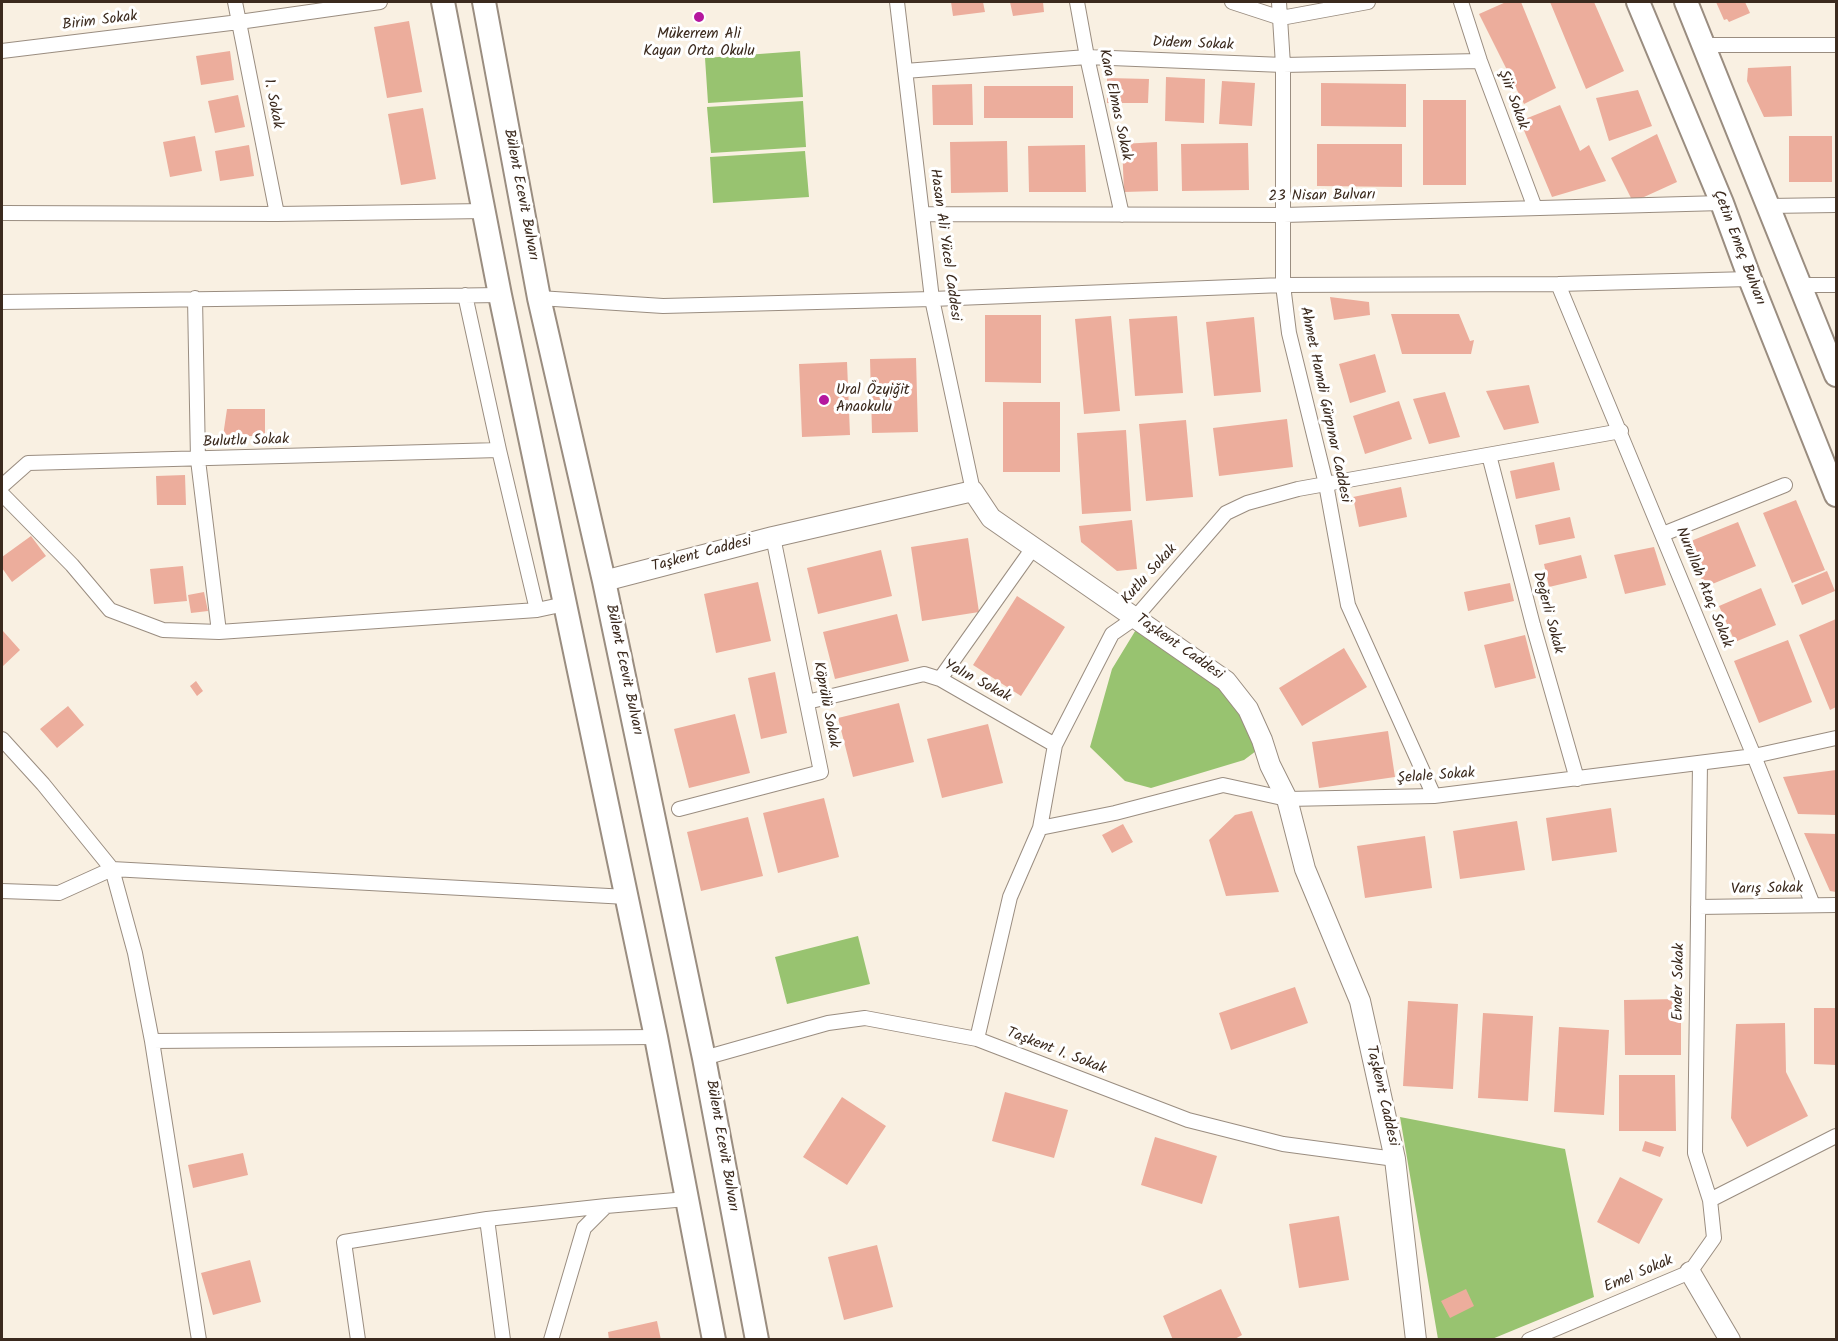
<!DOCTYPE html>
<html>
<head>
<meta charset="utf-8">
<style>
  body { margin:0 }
  #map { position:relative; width:1838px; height:1341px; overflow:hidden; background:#f9f0e2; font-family:Kalam,sans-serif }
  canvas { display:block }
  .frame { position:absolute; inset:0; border:3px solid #3b2a1e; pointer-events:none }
</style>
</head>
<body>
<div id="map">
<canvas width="1838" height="1341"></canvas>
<div class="frame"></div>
</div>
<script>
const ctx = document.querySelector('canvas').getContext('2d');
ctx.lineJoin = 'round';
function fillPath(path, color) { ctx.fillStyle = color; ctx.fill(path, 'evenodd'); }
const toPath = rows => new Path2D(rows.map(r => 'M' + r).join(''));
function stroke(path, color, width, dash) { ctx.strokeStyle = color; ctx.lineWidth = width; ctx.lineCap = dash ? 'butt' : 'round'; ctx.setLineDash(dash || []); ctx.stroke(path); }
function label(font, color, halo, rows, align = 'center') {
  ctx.font = font + ' Kalam,sans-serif'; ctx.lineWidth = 6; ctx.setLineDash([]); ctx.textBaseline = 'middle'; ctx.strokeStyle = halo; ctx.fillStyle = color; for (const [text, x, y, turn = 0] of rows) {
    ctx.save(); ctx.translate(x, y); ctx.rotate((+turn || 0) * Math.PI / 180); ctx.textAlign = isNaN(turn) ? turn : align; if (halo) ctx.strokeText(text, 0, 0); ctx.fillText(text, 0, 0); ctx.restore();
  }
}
fillPath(toPath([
  [800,51,803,97,708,103,705,58],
  [803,101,806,147,711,153,707,107],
  [805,151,809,197,713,203,710,157],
  [1137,628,1223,685,1245,713,1256,751,1244,760,1151,788,1125,781,1090,747,1112,669],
  [858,936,870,984,787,1004,775,957],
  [1400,1117,1565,1149,1594,1297,1492,1339,1438,1339]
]), '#98c370');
fillPath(toPath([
  [951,2,983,2,985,12,953,16],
  [1010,2,1043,2,1044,12,1013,16],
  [1506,2,1521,2,1556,88,1524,104,1479,14],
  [1550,2,1594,2,1624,71,1586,89],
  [1716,2,1745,2,1750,13,1729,22,1727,19,1724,20],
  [409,21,422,92,387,98,374,27],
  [230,51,234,80,201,85,196,56],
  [1791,66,1792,116,1764,117,1747,81,1748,68],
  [1166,77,1205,79,1204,123,1165,121],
  [1107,78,1149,79,1148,103,1107,103],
  [1222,81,1255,83,1252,126,1219,124],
  [1321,83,1406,84,1406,127,1321,126],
  [972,84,973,125,933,125,932,85],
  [984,86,1073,86,1073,118,984,118],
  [1638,90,1652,126,1609,141,1596,98],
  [238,95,245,127,215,133,208,101],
  [1423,100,1466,100,1466,185,1423,185],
  [1560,105,1580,151,1589,145,1606,181,1552,197,1520,121],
  [423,108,436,179,401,185,388,114],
  [1657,134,1677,182,1633,202,1611,158],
  [195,136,202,171,170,177,163,142],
  [1789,136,1832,136,1832,182,1789,182],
  [1007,141,1008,192,951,193,950,142],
  [1157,142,1158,191,1124,192,1122,144],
  [1248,143,1249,190,1182,191,1181,144],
  [1317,144,1402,144,1402,187,1317,186],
  [249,145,254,176,220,181,215,151],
  [1085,145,1086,192,1029,192,1028,146],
  [1330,297,1369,302,1370,315,1334,320],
  [1391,314,1459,314,1470,341,1474,340,1471,354,1402,354],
  [985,315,1041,315,1041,383,985,382],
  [1111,316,1120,411,1084,414,1075,319],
  [1177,316,1183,393,1135,396,1129,319],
  [1254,317,1261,392,1214,396,1206,322],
  [1375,354,1386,392,1350,403,1339,364],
  [916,358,918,432,872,433,870,359],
  [847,362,850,435,802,437,799,364],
  [1529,385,1539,423,1504,430,1486,391],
  [1445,392,1460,437,1429,444,1413,399],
  [1399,401,1412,439,1365,454,1353,416],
  [1003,402,1060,402,1060,472,1003,472],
  [227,409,265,409,265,436,223,436],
  [1287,419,1293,467,1219,476,1213,428],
  [1186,420,1193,497,1146,501,1139,424],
  [1126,430,1131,511,1082,514,1077,433],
  [1554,462,1560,490,1516,499,1510,471],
  [185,475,186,505,157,505,156,476],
  [1401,487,1407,517,1359,527,1353,497],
  [1796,500,1825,570,1792,583,1763,513],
  [1570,517,1575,538,1539,545,1535,525],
  [1132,520,1137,569,1117,571,1081,542,1079,526],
  [1738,522,1756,566,1705,587,1686,543],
  [31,536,46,556,12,582,2,568,2,557],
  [968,538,979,612,922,621,911,547],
  [1654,547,1666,585,1625,594,1614,555],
  [881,550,892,596,818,614,807,568],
  [1581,555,1587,578,1549,587,1544,564],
  [183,566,187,601,154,604,150,569],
  [1827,571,1835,591,1802,605,1794,585],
  [758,582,771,641,716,653,704,594],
  [1510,583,1514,601,1468,611,1464,592],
  [1761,588,1776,625,1735,642,1719,606],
  [204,592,208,611,191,613,188,595],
  [1017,596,1065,627,1021,696,973,665],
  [897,614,909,661,835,679,823,632],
  [1836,619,1836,707,1830,710,1799,635],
  [3,631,20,650,2,667,2,632],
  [1525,635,1536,678,1495,688,1484,645],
  [1788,640,1812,702,1759,723,1734,661],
  [1344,648,1367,687,1302,726,1279,688],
  [775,672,787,733,761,739,748,678],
  [196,681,203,691,197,696,190,686],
  [899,703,914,762,853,777,838,718],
  [68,706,84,725,57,748,40,729],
  [735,714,750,773,689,788,674,729],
  [988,724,1003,783,942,798,927,739],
  [1388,731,1395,777,1319,788,1312,742],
  [1836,770,1836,815,1798,814,1783,777],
  [824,798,839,857,778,873,763,813],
  [1611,808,1617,852,1552,861,1546,818],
  [1252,811,1279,892,1226,896,1209,840,1235,815],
  [748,817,763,876,701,891,687,832],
  [1517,821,1525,870,1460,879,1453,831],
  [1123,824,1133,842,1112,853,1102,835],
  [1804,833,1836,834,1836,892,1830,891],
  [1425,836,1432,888,1365,898,1357,846],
  [1295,987,1308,1023,1231,1050,1219,1013],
  [1681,999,1681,1055,1625,1055,1624,1000],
  [1408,1001,1458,1004,1453,1089,1403,1086],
  [1814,1008,1836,1008,1836,1065,1814,1064],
  [1483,1013,1533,1016,1528,1101,1478,1098],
  [1785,1023,1786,1072,1808,1116,1747,1147,1731,1118,1736,1024],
  [1559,1027,1609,1030,1604,1115,1554,1112],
  [1619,1075,1675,1075,1676,1131,1619,1131],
  [1005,1092,1068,1110,1054,1158,992,1141],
  [842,1097,886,1126,847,1185,803,1157],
  [1155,1137,1217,1156,1202,1204,1141,1185],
  [1645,1141,1664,1147,1660,1157,1642,1151],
  [243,1153,248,1175,193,1188,188,1165],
  [1620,1177,1663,1199,1639,1244,1597,1222],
  [1339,1216,1349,1280,1299,1288,1289,1224],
  [877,1245,893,1307,844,1320,828,1257],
  [250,1260,261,1302,213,1315,201,1273],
  [1221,1289,1242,1335,1233,1340,1173,1340,1163,1316],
  [1466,1289,1474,1306,1450,1318,1441,1301],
  [657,1321,661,1340,609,1340,608,1332]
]), '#ecad9c');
const street = toPath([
  [235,2,277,214],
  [897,2,932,299,973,491],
  [1077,2,1087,57,1122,215],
  [1232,2,1281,18,1368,2],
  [1279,2,1283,65,1283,285,1289,333,1326,484,1348,605,1434,796],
  [1461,2,1480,61,1535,208],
  [1704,45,1836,45],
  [2,51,239,22,380,2],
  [905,71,1087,57,1283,65,1480,61],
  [1768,206,1836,205],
  [2,213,277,214,485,211],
  [922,214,1284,215,1722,203],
  [1558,284,1754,756,1813,905],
  [1800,285,1836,285],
  [465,295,499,450,537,610],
  [195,298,198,460,219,632],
  [539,298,663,306,932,299,1283,285,1558,284,1750,279],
  [2,302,500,295],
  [1489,455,1533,625,1577,779],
  [2,486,28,463,499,450],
  [2,494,72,565,110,610,163,630,219,632,537,610,565,604],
  [1663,534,1785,485],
  [940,679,1033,548],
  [807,702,924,674,940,679,1055,745],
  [2,739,43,784,112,869,135,953,152,1041,199,1340],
  [1700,763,1695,1153,1710,1200],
  [679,809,821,772,773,537],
  [1040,828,1115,813,1223,785,1287,799,1434,796,1754,756,1836,738],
  [2,891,59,893,112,869,627,897],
  [1698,907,1836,905],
  [977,1039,1010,897,1040,828,1055,745,1112,634,1135,618,1226,513,1247,503,1298,489,1621,431],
  [152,1041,656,1037],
  [704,1058,828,1023,865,1018,977,1039,1188,1120,1283,1144,1395,1159],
  [487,1219,503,1340],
  [358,1340,344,1242,487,1219,606,1206],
  [551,1340,584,1228,606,1206,687,1199],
  [1529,1340,1690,1272,1714,1238,1710,1200,1836,1136]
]);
const secondary = toPath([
  [604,581,773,537,973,491,991,518,1226,681,1248,709,1262,740,1270,765,1287,799,1305,869,1360,1001,1395,1159,1416,1340],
  [1690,1272,1730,1340]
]);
const primary = toPath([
  [443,2,500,295,656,1037,714,1340],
  [484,2,539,298,604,581,704,1058,757,1340],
  [1638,2,1722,203,1750,279,1836,495],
  [1686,2,1836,375]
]);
stroke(street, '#9a8d80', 16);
stroke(secondary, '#9a8d80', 22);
stroke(primary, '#9a8d80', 26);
stroke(street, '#fff', 14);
stroke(secondary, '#fff', 20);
stroke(primary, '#fff', 22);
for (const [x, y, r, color] of [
  [699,17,6,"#b5179e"],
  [824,400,6,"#b5179e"]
]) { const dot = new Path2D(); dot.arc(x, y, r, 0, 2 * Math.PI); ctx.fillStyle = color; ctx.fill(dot); stroke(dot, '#fff', 2); }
label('15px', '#3b2a1e', '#fff', [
  ["Birim Sokak",100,22,-7],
  ["Didem Sokak",1193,45,2],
  ["Şiir Sokak",1512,100,70],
  ["1. Sokak",272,104,79],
  ["Kara Elmas Sokak",1114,105,78],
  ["Bülent Ecevit Bulvarı",520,195,79],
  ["23 Nisan Bulvarı",1322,197,-1],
  ["Hasan Ali Yücel Caddesi",944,245,82],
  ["Çetin Emeç Bulvarı",1738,248,69],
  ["Ahmet Hamdi Gürpınar Caddesi",1324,405,78],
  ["Bulutlu Sokak",246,442,-2],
  ["Taşkent Caddesi",702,555,-15],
  ["Kutlu Sokak",1150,575,-48],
  ["Nurullah Ataç Sokak",1703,588,68],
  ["Değerli Sokak",1547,613,75],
  ["Taşkent Caddesi",1179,648,35],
  ["Bülent Ecevit Bulvarı",623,670,78],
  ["Yalın Sokak",977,682,28],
  ["Köprülü Sokak",825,705,79],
  ["Şelale Sokak",1436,777,-4],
  ["Varış Sokak",1767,890,-1],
  ["Ender Sokak",1680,982,-89],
  ["Taşkent 1. Sokak",1056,1052,21],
  ["Taşkent Caddesi",1381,1096,77],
  ["Bülent Ecevit Bulvarı",721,1146,80],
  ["Emel Sokak",1639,1275,-23]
]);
label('15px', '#3b2a1e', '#fff', [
  ["Mükerrem Ali",699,35],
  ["Kayan Orta Okulu",699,52],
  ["Ural Özyiğit",836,391,"left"],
  ["Anaokulu",836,408,"left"]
]);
</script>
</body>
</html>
